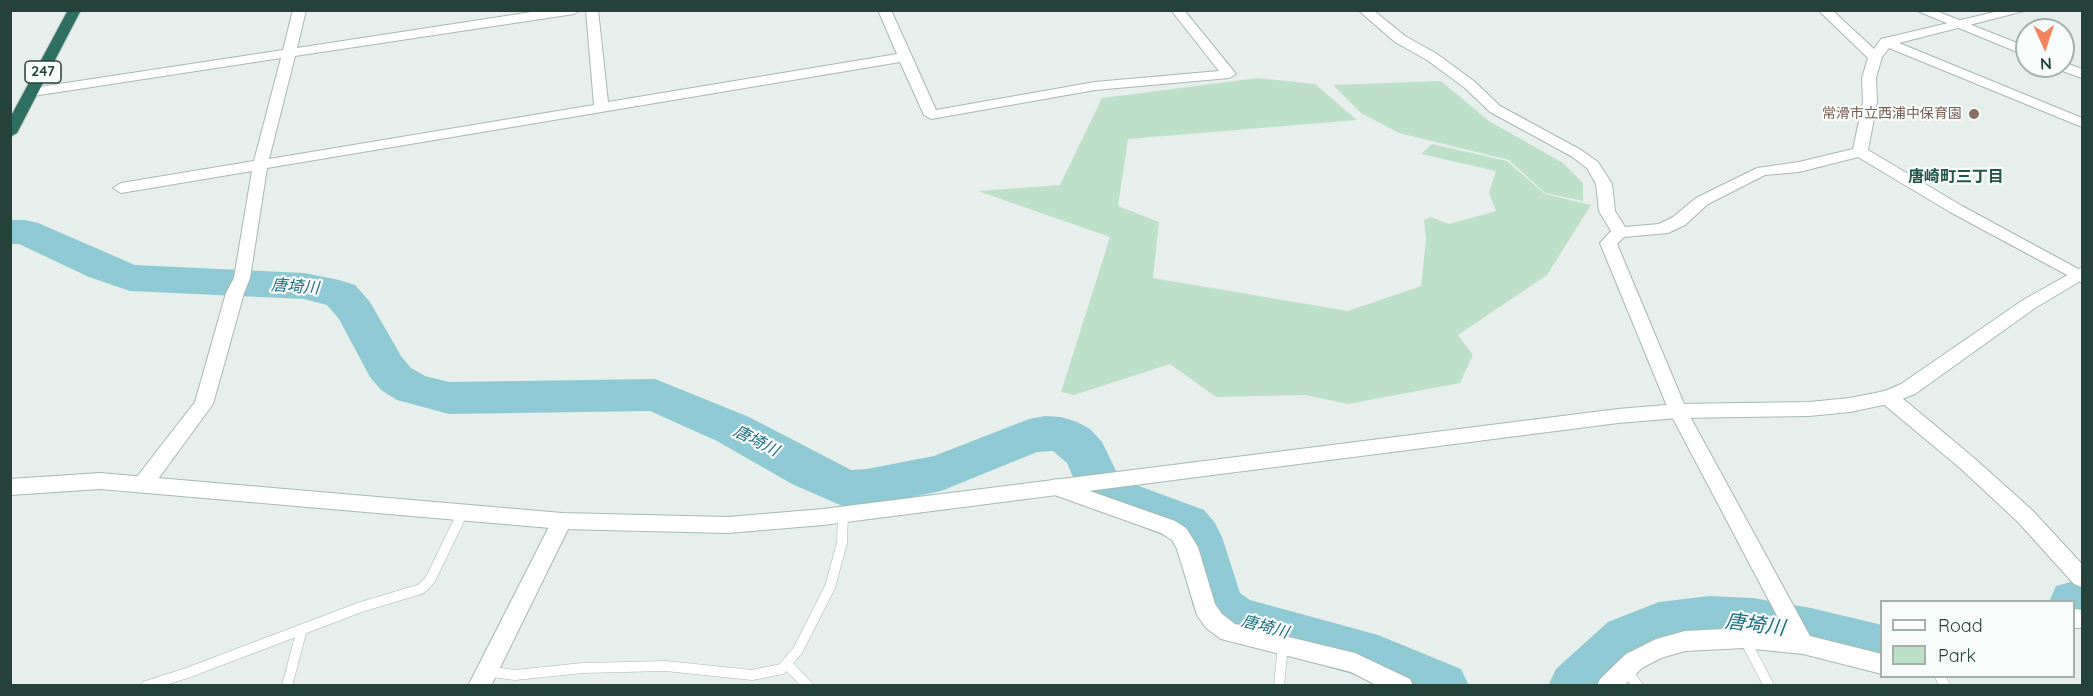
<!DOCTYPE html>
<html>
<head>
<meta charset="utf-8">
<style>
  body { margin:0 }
  #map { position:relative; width:2093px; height:696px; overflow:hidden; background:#e6efeb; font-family:Quicksand,sans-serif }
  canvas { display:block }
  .frame { position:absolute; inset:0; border:12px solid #24423a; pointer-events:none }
  .legend { position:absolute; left:1880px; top:600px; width:195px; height:78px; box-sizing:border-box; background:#f7fbf9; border:2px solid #a3b1ad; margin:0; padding:8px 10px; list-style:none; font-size:18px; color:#24423a }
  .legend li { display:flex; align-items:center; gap:12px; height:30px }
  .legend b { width:30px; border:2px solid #a3b1ad }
  .north { position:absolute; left:2015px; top:18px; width:60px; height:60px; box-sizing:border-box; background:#f7fbf9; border:2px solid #a3b1ad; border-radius:50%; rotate:177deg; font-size:16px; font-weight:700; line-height:24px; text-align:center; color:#24423a }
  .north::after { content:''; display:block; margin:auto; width:21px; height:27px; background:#f4845f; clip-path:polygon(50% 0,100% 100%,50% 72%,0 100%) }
</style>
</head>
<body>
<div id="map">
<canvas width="2093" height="696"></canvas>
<div class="frame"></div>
<ul class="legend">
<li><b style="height:8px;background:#fff"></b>Road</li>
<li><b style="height:16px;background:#bfe0c8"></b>Park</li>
</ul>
<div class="north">N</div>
</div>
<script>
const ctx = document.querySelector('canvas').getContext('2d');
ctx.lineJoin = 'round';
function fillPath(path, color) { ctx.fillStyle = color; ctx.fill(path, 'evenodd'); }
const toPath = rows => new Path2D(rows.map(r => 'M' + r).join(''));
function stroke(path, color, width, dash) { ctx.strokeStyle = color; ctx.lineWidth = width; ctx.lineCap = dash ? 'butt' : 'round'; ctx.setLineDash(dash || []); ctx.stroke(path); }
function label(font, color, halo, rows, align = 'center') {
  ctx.font = font + ' Quicksand,"Noto Sans JP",sans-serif'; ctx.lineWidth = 4.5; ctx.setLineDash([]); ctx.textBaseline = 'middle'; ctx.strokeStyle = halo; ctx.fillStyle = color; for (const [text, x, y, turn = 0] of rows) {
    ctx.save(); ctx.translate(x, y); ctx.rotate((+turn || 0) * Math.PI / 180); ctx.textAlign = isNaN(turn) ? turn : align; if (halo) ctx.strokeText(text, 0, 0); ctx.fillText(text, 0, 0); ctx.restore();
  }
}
fillPath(toPath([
  [1258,78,1315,84,1357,120,1128,139,1118,206,1159,222,1153,278,1348,311,1421,286,1426,239,1424,220,1431,217,1449,224,1496,211,1489,193,1496,171,1421,154,1432,144,1507,161,1545,194,1591,205,1547,275,1458,335,1473,355,1460,383,1348,404,1305,395,1216,397,1170,364,1074,395,1061,392,1110,237,978,191,1060,185,1102,98],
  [1441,81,1489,121,1563,163,1583,183,1583,201,1545,193,1509,160,1399,133,1361,113,1333,85]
]), '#bfe0c8');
fillPath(toPath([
  [10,220,25,220,38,223,135,265,304,273,339,280,355,285,370,302,401,356,411,368,425,376,449,382,655,379,749,417,851,470,867,469,934,456,1029,419,1045,416,1061,417,1077,422,1090,429,1102,442,1120,479,1204,510,1215,523,1222,537,1240,593,1250,600,1378,635,1461,669,1469,686,1380,686,1352,674,1217,635,1201,622,1193,606,1176,545,1170,538,1085,505,1067,463,1053,451,1037,452,941,491,867,507,847,508,792,484,717,441,650,411,449,414,397,400,381,390,370,377,339,319,327,305,304,299,130,291,89,277,19,244,10,244,10,220],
  [2082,579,2082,623,2074,624,2074,602,2049,602,2056,586,2082,579],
  [1709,596,1753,598,1811,608,1882,625,1882,672,1811,654,1753,644,1709,642,1662,647,1646,654,1613,686,1548,686,1556,669,1608,622,1659,602,1709,596]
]), '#8ec9d4');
const lane = toPath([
  [1745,640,1769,686],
  [787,664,808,686],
  [1625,668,1638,686],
  [485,671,515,675,583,668,666,666,752,675,782,669,798,650,830,587,842,543,843,515],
  [1940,676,1945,686],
  [146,686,187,673,361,607,421,589,430,580,463,512],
  [287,686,302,629],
  [1279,686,1283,645]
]);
const street = toPath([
  [293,10,306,10,297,48,545,10,580,10,574,14,295,56,269,159,594,105,586,10,598,10,608,102,897,54,878,10,891,10,936,110,1095,82,1219,71,1171,10,1184,10,1236,74,1229,78,1095,90,931,119,924,115,900,62,267,168,250,278,244,293,213,404,150,490,143,492,136,490,133,484,136,478,195,402,226,293,234,278,252,171,121,193,113,188,121,183,254,161,281,58,33,96,26,92,33,88,283,50,293,10],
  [1358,10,1373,10,1405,36,1437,54,1475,82,1500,106,1581,150,1598,162,1612,184,1615,211,1625,227,1659,224,1673,217,1696,198,1757,168,1799,162,1853,149,1863,102,1862,78,1868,58,1818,10,1832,10,1874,49,1881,39,2003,10,2028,10,1899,43,2082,118,2082,127,1889,48,1882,57,1876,78,1877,102,1868,150,1962,206,2082,271,2082,283,1950,212,1858,157,1799,172,1765,175,1708,204,1685,225,1668,233,1624,237,1617,244,1687,411,1810,636,1882,654,1882,674,1803,654,1744,648,1685,651,1661,658,1642,668,1624,686,1597,686,1600,679,1626,654,1656,639,1685,631,1744,628,1785,631,1669,411,1600,243,1611,231,1599,211,1596,184,1587,168,1571,156,1490,112,1465,88,1427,60,1395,42,1358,10],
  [1888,390,1895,392,1974,458,2032,510,2082,564,2082,587,2074,584,2018,522,1960,468,1881,402,1879,397,1881,392,1888,390],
  [1056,479,1175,521,1186,528,1198,547,1215,604,1222,614,1235,624,1355,653,1410,679,1413,686,1378,686,1351,672,1221,639,1206,628,1197,615,1177,549,1172,540,1161,533,1049,493,1046,487,1049,481,1056,479],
  [562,513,569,515,572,521,491,686,468,686,555,515,562,513],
  [2074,609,2082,610,2082,628,2074,628,2074,609]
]);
const secondary = toPath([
  [1915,10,1934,10,2027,47,2027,56,1915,10],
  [2063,62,2082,69,2082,78,2057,69,2055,66,2063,66,2063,62],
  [2082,267,2082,280,2035,308,1915,394,1888,404,1850,412,1809,416,1678,418,1618,423,823,525,728,533,562,529,100,489,10,495,10,479,100,473,562,513,728,517,823,509,1618,409,1678,404,1809,402,1850,398,1885,391,1901,384,2023,300,2082,267]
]);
const highway = toPath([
  [68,10,81,10,17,133,10,137,10,118,68,10]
]);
stroke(lane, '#a8b8b2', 11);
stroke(street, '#a8b8b2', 2);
stroke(secondary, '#a4bbb3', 2);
stroke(highway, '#c2cac8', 2);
stroke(lane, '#fff', 10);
fillPath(street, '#fff');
fillPath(secondary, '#fff');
fillPath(highway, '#2f6f62');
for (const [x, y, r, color] of [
  [1974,114,6,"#8d6e63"]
]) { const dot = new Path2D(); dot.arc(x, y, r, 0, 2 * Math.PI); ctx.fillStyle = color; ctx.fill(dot); stroke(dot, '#f7fbf9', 2); }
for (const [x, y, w] of [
  [43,72,36]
]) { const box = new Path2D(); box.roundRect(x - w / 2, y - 11, w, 22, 4.5); ctx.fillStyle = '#f7fbf9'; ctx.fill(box); stroke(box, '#24423a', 1.5); }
label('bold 14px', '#24423a', null, [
  ["247",43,72]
]);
label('14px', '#785e54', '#f7fbf9', [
  ["常滑市立西浦中保育園",1962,114]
], 'right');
label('bold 16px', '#1f5548', '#f7fbf9', [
  ["唐崎町三丁目",1956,177]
]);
label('italic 16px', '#1c6f80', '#f7fbf9', [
  ["唐埼川",295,287,4],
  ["唐埼川",756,441,27],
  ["唐埼川",1265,627,15]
]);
label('italic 20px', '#1c6f80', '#f7fbf9', [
  ["唐埼川",1755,625,7]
]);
</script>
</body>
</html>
